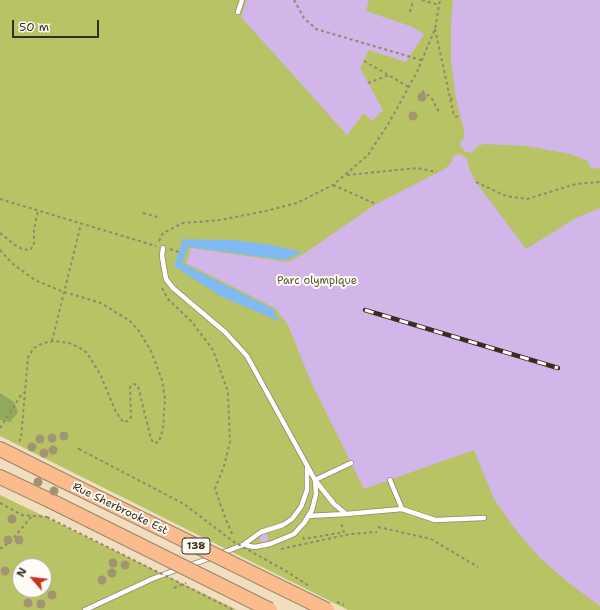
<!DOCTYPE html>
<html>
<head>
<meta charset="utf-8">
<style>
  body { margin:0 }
  #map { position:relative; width:600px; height:610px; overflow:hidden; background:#f1debe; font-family:"Shantell Sans",sans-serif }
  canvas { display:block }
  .north { position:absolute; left:12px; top:558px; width:40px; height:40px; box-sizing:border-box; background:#fdfcf7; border:1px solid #afa8a0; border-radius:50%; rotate:298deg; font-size:11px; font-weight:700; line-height:16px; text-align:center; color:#3b2a1e }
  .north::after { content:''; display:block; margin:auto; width:14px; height:18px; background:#c8321e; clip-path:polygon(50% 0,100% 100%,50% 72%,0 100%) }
  .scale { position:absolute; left:12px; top:20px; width:87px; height:18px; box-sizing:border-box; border:2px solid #3b2a1e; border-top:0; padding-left:5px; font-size:12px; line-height:14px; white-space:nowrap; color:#3b2a1e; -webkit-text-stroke:3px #fdfcf7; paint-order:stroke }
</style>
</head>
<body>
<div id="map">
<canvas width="600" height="610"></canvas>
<div class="north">N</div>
<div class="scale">50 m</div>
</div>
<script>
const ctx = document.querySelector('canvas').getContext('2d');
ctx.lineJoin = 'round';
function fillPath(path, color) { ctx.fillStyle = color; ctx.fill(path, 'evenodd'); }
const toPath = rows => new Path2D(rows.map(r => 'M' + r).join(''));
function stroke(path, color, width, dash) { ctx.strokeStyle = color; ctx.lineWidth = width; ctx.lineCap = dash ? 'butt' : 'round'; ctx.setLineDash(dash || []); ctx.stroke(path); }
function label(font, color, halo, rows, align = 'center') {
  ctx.font = font + ' "Shantell Sans",sans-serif'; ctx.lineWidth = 4; ctx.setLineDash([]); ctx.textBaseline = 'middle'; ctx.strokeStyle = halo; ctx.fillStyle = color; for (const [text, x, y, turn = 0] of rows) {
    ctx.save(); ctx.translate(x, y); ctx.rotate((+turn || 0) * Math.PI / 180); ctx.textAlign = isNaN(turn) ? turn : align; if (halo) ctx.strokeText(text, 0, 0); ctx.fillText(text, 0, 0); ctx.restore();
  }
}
fillPath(toPath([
  [0,0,600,0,600,610,348,610,0,436],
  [0,495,237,610,0,610],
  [20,566,44,566,44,590,20,590]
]), '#b7c365');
fillPath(toPath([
  [0,393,14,402,18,412,10,422,0,420]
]), '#91a95a');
fillPath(toPath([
  [183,239,234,240,272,245,302,252,285,260,188,247,182,263,273,309,277,318,281,322,220,296,174,266]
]), '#81baf2');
fillPath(toPath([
  [247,0,369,0,366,11,410,26,424,34,406,62,369,50,360,68,383,110,372,121,364,113,347,135,241,17],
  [453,0,600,0,600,168,591,169,588,161,570,154,527,146,484,144,478,146,471,153,464,151,460,144,464,137,464,130,456,98,451,61,451,23],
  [460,154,467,158,469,169,476,182,526,249,576,218,600,208,600,606,570,584,540,558,515,529,494,499,474,450,364,489,311,382,288,325,275,308,186,263,191,248,288,262,305,253,376,204,445,169,451,163,454,155],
  '260 538a4 4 0 1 1 8 0a4 4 0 1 1-8 0Z'
]), '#d2b6e9');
const lane = toPath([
  [238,12,242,0],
  [163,248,162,256,166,279,173,288,225,332,247,356,315,480,316,494,312,510,304,523,294,534,270,544,255,547,243,545],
  [351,463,315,480,334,504,346,514,402,509,435,520,484,518],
  [390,480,402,509],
  [308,516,346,514],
  [219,554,243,545,261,532,283,525,292,519,301,507,307,490,307,468],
  [188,566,213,557],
  [85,610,152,579,181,568]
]);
const primary = toPath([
  [0,449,64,481],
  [0,477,53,502]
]);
stroke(lane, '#96846e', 6);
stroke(primary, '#96846e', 16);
stroke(toPath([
  [294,0,304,18,316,29,421,60],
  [422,0,439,5],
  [410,12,413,0],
  [435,29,454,116,459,117],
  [364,61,409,87],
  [368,83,389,75],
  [422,91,431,97,439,112],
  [450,99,456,98],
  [347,175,417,168,437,172],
  [476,182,506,196,527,199,576,184,600,182],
  [333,185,376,204],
  [0,199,156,246],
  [143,213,157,217],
  [0,233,15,245,22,249,30,250,34,245,34,229,38,211],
  [159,241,163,233,183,223,220,220,266,211,297,203,333,185,368,155,390,121,417,72,435,29,440,0],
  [170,249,179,252],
  [0,250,13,264,35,280,61,291,101,303,130,321,139,331,151,351,162,380,165,399,163,429,159,442,154,443,151,439,138,386,134,384,130,387,131,417,128,421,123,422,116,412,100,374,87,353,82,349,69,343,54,341,43,343,34,348,28,357,21,438,18,444],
  [162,288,168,299,192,322,213,350,228,392,230,442,224,466,215,489,226,520,233,536],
  [52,341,81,224],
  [0,428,23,392],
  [78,448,79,449],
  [0,503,22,515,47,517],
  [378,527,431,539,478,567],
  [303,537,304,539,344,532,341,523],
  [0,549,12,540,31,517],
  [281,549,350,534,377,532],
  [174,588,186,583]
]), '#96846e', 2, [3, 3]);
stroke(lane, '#fff', 4.5);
stroke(primary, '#fbbb8d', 14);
const rail = toPath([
  [365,310,558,368]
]);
stroke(rail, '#3b2a1e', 4.5);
stroke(rail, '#fdfcf7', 3, [9]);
const primaryBridge = toPath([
  [64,481,327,610],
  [53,502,270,610]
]);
stroke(primaryBridge, '#96846e', 16, []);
stroke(toPath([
  [79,449,184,504,234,542,286,571,309,586],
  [47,517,234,610],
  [337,602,344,605]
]), '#96846e', 2, [3, 3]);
stroke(primaryBridge, '#fbbb8d', 14);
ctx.fillStyle = '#a19472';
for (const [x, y] of [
  [422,97],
  [413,116],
  [64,436],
  [52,438],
  [40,439],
  [32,447],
  [53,450],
  [44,453],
  [38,482],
  [54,491],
  [12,519],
  [8,540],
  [19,540],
  [113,563],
  [125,565],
  [5,571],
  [112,573],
  [102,580],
  [52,595],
  [28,603],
  [41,604]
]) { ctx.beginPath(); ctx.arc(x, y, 4.5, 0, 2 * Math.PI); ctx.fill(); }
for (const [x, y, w] of [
  [196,546,28]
]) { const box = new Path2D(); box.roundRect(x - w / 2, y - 8, w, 16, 3); ctx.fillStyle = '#fdfcf7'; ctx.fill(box); stroke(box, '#3b2a1e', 1); }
label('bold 10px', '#3b2a1e', null, [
  ["138",196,546]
]);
label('11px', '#605833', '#fdfcf7', [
  ["Parc olympique",317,281]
]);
label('11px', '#3b2a1e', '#fdfcf7', [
  ["Rue Sherbrooke Est",120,509,26]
]);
</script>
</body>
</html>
